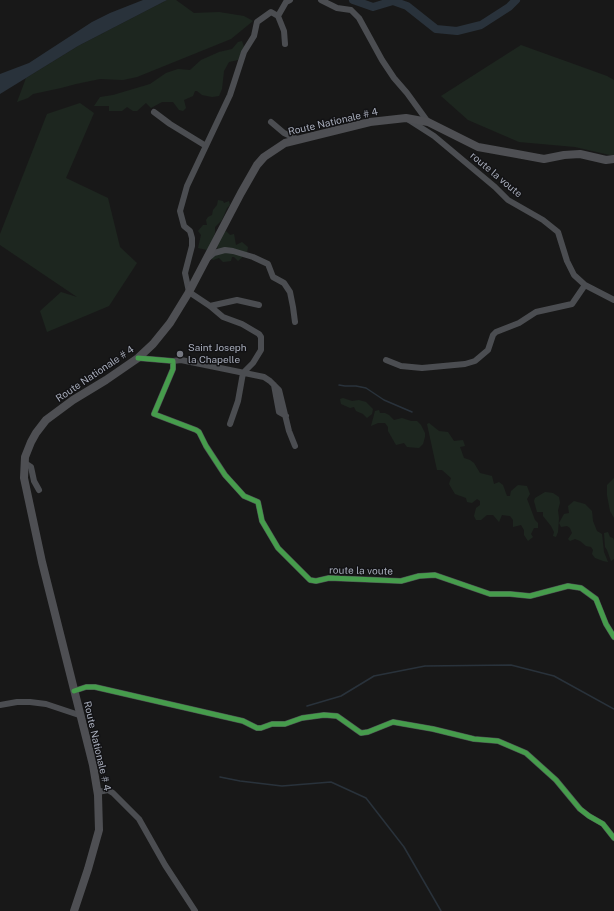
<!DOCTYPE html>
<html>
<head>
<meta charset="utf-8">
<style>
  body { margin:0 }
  canvas { display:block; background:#181818 }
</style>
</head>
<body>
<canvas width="614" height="911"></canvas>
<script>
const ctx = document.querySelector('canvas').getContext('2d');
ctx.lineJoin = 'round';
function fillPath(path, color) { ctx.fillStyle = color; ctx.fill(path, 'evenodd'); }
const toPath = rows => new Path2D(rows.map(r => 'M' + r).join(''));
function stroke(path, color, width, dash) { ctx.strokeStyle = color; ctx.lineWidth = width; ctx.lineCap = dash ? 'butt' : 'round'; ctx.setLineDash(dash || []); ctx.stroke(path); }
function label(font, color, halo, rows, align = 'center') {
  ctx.font = font + ' "Public Sans",sans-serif'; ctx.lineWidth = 3; ctx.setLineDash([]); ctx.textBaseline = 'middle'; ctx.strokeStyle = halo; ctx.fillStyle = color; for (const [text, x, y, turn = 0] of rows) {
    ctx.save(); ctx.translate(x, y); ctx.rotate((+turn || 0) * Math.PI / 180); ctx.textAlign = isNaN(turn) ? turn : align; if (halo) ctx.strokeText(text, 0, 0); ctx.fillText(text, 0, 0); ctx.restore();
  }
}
fillPath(toPath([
  [167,0,176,0,194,13,219,12,244,16,253,21,231,39,137,77,123,80,100,79,76,84,61,88,33,94,28,98,17,102,26,78,78,46],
  [242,41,244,47,238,60,229,62,224,71,222,89,219,96,212,97,202,95,197,91,195,91,193,96,184,100,186,108,183,111,179,110,173,102,162,102,151,108,146,103,137,111,133,111,127,107,122,111,109,111,109,106,94,106,100,97,113,95,150,84,166,73,178,69,190,70,201,60,219,52,232,49,238,42],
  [521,45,607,76,614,80,614,156,575,147,519,142,468,120,441,96],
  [80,103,94,113,66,178,108,198,120,247,137,263,109,306,47,332,40,311,61,292,77,297,0,245,0,234,47,114],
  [218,200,223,201,224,203,229,201,230,205,227,208,222,220,215,227,215,233,211,243,207,250,198,248,201,235,198,231,203,225,207,225,206,220,208,217,212,215,213,210,217,205],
  [226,231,230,235,234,234,236,245,242,242,248,247,247,253,238,261,234,257,232,257,231,261,223,262,219,258,213,260,210,257,218,250,216,244,223,233],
  [343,398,352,401,359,400,366,402,373,409,372,414,367,418,363,414,356,411,354,407,350,408,341,404,340,399],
  [379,410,380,413,385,413,389,415,394,420,402,418,411,421,417,421,421,425,425,433,425,437,423,444,419,448,407,447,404,443,396,445,388,431,388,427,385,423,378,423,371,426,375,411],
  [429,423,439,431,448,432,454,441,463,440,465,446,460,447,464,458,470,460,474,463,480,473,492,476,494,484,499,482,503,485,507,496,510,496,511,491,518,485,527,486,530,494,527,499,529,504,535,520,538,523,538,528,534,528,531,534,533,537,528,541,524,535,524,530,521,525,513,527,513,520,510,516,502,515,499,522,493,515,487,515,481,520,476,520,474,516,476,508,480,505,480,501,477,499,472,503,467,502,466,498,455,494,449,484,451,478,442,470,437,470,427,424],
  [614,478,614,518,610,511,607,495,607,485],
  [545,492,553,493,559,497,560,503,558,510,559,518,558,532,556,537,553,536,554,532,551,526,543,516,543,512,537,512,534,501,535,498],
  [574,501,585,504,592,511,593,521,597,531,602,534,604,552,608,562,603,561,595,558,592,554,593,550,591,547,586,546,580,541,575,539,570,541,568,539,572,533,570,528,567,526,561,527,559,523,564,514,569,513,568,506],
  [608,532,610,537,613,538,614,540,614,559,611,561,607,550,605,547,604,533]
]), '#1d261f');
fillPath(toPath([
  [143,0,167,0,78,46,0,94,0,74,29,63,92,22,110,13]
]), '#29323b');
stroke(toPath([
  [339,385,345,386,356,386,366,388,384,400,412,412],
  [307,706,341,696,374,676,425,666,511,665,554,676,614,709],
  [220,777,240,781,282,786,331,782,366,798,404,847,441,911]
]), '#29323b', 1.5);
stroke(toPath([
  [353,0,373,7,393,1,407,6,436,29,457,31,481,25,509,7,516,0]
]), '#29323b', 8);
stroke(toPath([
  [321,0,337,8,351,10,359,18,382,60,394,78,407,93,428,122],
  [278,16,284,31,285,44],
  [154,112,170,124,206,146],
  [409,120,434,136,495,187,508,200,543,220,558,232,567,261,574,275,585,285,614,300],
  [271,122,284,133,297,139],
  [207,259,214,253,225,250,233,251,253,257,268,264,273,277,284,283,290,292,293,307,295,322],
  [210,306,237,300,259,305],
  [138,358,173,361,173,369,154,414,196,430,199,432,206,446,225,475,244,496,258,502,262,521,278,548,310,580,316,581,329,578,401,581,419,576,435,575,490,594,510,594,530,596,568,586,581,588,596,599,606,624,614,637],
  [386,360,401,366,422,368,465,364,475,361,488,350,493,335,496,332,519,323,536,312,572,304,585,285],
  [173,361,181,360,264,377,270,381,279,390,289,431,295,446],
  [274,385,279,412,286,416],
  [230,424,238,401,243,373,253,363,261,350,261,337,259,334,242,324,223,317,210,306,189,292,185,273,192,246,192,238,190,231,184,226,180,211,187,186,230,95,244,52,254,36,257,22,271,12,278,16,286,2,290,0],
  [25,463,31,467,34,481,39,490],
  [74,691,86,687,95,687,243,721,257,728,261,728,272,724,285,724,302,718,324,715,337,716,361,733,368,732,393,722,433,729,474,739,498,741,526,753,556,780,580,809,589,816,603,824,614,838],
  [0,705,17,702,30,702,46,704,79,715],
  [98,792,108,790,113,793,139,819,165,865,195,911]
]), '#4b4d51', 6);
stroke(toPath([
  [74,911,88,869,99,830,98,795,93,765,42,562,24,478,25,457,31,442,36,433,46,420,73,400,106,380,138,358,153,344,170,323,189,292,241,193,257,165,264,157,285,143,370,122,406,118,428,122,478,147,517,154,544,159,564,155,580,154,606,160,614,159]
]), '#4e4f53', 8);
stroke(toPath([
  [138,358,173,361,173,369,154,414,196,430,199,432,206,446,225,475,244,496,258,502,262,521,278,548,310,580,316,581,329,578,401,581,419,576,435,575,490,594,510,594,530,596,568,586,581,588,596,599,606,624,614,637],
  [74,691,86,687,95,687,243,721,257,728,261,728,272,724,285,724,302,718,324,715,337,716,361,733,368,732,393,722,433,729,474,739,498,741,526,753,556,780,580,809,589,816,603,824,614,838]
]), '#469c4c', 5);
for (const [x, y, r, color] of [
  [180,354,4,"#757881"]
]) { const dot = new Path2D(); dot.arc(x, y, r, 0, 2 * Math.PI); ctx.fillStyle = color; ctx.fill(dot); stroke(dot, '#121214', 1.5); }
label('10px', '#a7acba', '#121214', [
  ["Route Nationale # 4",333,122,-13],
  ["route la voute",496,175,40],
  ["Route Nationale # 4",95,374,-34],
  ["route la voute",361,571,1],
  ["Route Nationale # 4",97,746,77]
]);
label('10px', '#a7acba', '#121214', [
  ["Saint Joseph",188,348],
  ["la Chapelle",188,360]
], 'left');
</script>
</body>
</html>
